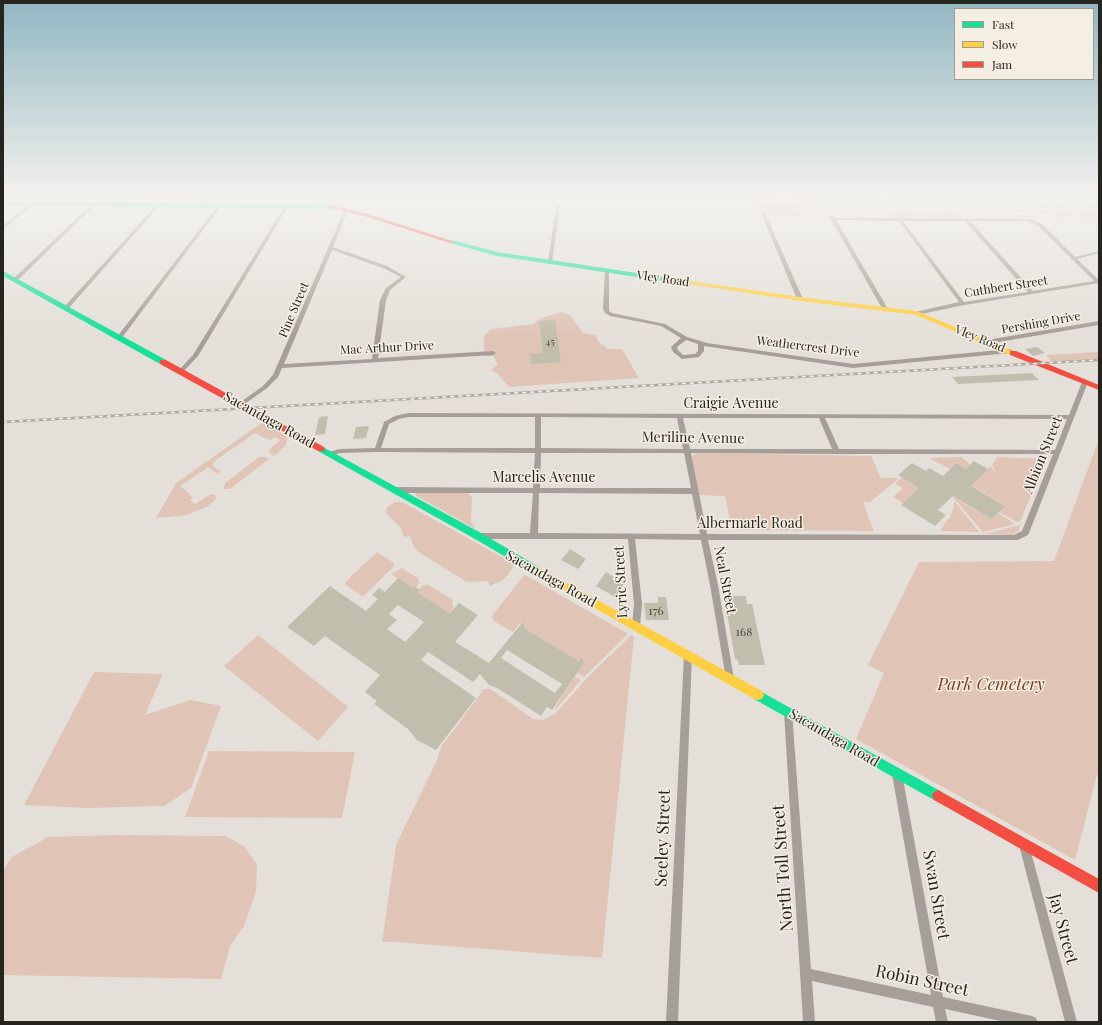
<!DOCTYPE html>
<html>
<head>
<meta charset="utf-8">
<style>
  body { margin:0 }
  #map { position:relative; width:1102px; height:1025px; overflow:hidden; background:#e4e0d9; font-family:"Playfair Display",serif }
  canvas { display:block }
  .frame { position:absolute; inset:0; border:4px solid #26241f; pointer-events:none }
  .legend { position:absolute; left:954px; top:8px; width:140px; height:72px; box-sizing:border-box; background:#f5eee2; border:1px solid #a29d94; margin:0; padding:5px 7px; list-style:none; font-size:12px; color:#26241f }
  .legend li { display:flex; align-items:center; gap:8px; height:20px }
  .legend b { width:20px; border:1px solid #a29d94 }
</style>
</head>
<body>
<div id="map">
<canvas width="1102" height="1025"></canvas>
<div class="frame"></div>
<ul class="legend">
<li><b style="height:5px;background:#16e098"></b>Fast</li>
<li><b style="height:5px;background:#ffcf43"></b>Slow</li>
<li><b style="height:5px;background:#f24e42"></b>Jam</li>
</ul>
</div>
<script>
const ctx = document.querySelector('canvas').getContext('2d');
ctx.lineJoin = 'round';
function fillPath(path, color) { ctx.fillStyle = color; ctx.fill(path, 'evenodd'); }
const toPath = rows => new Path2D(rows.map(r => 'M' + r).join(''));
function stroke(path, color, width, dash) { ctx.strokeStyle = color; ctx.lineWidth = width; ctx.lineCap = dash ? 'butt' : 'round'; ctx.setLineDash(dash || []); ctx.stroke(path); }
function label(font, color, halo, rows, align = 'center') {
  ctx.font = font + ' "Playfair Display",serif'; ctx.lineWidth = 3; ctx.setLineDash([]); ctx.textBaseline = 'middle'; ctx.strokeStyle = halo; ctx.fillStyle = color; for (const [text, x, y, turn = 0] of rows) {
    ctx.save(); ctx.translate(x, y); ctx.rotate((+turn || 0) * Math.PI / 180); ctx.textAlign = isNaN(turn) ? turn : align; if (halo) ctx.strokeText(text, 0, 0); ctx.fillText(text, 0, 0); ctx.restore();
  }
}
fillPath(toPath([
  [1018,195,1099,195,1099,205,1017,202,1014,200,1023,198],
  [752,201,1099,212,1099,217,978,210,796,205,797,207,981,213,1099,219,1099,221,963,214,966,217,891,217,888,212,797,209,800,216,769,217,766,210,758,209],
  [561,312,570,315,583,333,595,335,600,344,605,346,607,349,622,349,639,378,509,387,497,373,491,370,498,364,493,356,484,356,484,336,491,329,534,324,539,319],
  [1099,352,1099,359,1052,362,1046,355],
  [263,422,287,436,286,445,278,453,274,456,268,451,280,440,275,437,271,440,265,438,255,433,216,460,212,466,221,471,217,474,208,467,180,486,190,494,189,495,193,498,190,500,195,504,211,494,215,495,216,499,208,506,187,515,156,518,176,483],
  [1099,439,1099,767,1075,860,856,739,884,673,868,665,919,562,1054,561],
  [696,453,871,456,881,478,899,478,870,502,863,502,874,531,732,530,725,496,699,495,692,457],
  [259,457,265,457,269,459,230,489,224,489,225,483],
  [962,457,970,465,966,469,956,463,950,469,929,458],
  [997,457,1046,459,1020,522,1017,522,999,512,1004,505,965,482,970,477,976,481,990,466,996,472,992,465],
  [902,477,927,493,921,498,913,494,903,503,893,497,903,488,895,484],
  [416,493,468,493,472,497,471,522,475,526,474,528,415,495],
  [952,496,992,519,998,513,1015,524,983,532],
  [395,502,402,502,513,563,513,568,503,580,494,584,490,586,488,581,467,582,420,553,414,547,410,536,404,537,401,528,387,514,386,511,387,507],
  [954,502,955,502,979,532,942,531,941,530,945,523,950,517,954,506],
  [1020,525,1019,531,1011,535,985,534],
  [377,552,394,563,394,566,365,595,362,596,346,585,345,582],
  [402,568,419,579,418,581,420,583,416,587,413,588,391,574],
  [524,575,527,576,628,634,584,677,577,673,584,663,583,659,579,661,523,628,523,623,520,623,513,632,494,621,492,616],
  [427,584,453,600,452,605,454,606,450,613,417,592,423,585,426,586],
  [258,635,348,707,318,741,224,666],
  [631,635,634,637,602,958,395,942,382,942,396,845,437,760,441,747,484,689,491,689,533,719,543,720,556,713,587,678],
  [94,672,163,674,145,715,190,700,221,706,191,788,164,806,85,808,24,805],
  [575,677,581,680,557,708,555,707],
  [209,751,355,752,342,818,185,817],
  [113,835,225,836,244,846,257,865,256,892,244,926,230,946,221,979,3,975,3,871,12,857,48,837]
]), '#e0c4b6');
stroke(toPath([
  [823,195,1099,205],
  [1054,195,1087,203]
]), '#b0bc88', 1.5);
fillPath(toPath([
  [555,320,561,362,531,364,530,354,543,353,539,321],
  [1037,347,1045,353,1033,356,1025,349],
  [1032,373,1039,380,958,384,952,377],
  [328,416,325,434,315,435,319,417],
  [369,426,366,438,353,439,356,427],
  [974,461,988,469,971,486,1005,506,992,519,953,496,938,510,946,515,935,526,901,505,919,488,898,475,912,463,926,471,929,468,943,476,956,463,966,469],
  [570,549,586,559,578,569,561,560],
  [606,572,614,577,612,579,624,585,615,597,596,586],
  [398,578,413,588,414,586,420,590,417,592,450,613,459,603,478,615,455,642,489,663,522,623,524,624,525,629,579,661,581,658,583,659,584,663,552,710,547,707,541,716,497,688,489,685,480,674,473,682,428,652,421,660,476,698,436,750,417,740,408,729,374,704,377,701,365,692,380,675,325,636,314,646,287,627,330,586,366,611,378,599,372,595,379,588,385,592],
  [398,605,424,622,405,642,387,629,397,620,389,614],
  [507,650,562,684,555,693,501,658],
  [724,596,746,596,747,604,752,604,765,665,739,665,738,660,735,659],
  [658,597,666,597,669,620,646,620,644,603,658,603]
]), '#c2bead');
fillPath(toPath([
  [552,202,559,204,560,207,552,262,550,263,548,262,556,207,556,206,552,204,552,202],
  [31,203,34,204,3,229,3,226,31,203],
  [93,203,96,204,17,281,13,281,13,279,93,203],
  [158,203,161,204,68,309,64,309,64,307,158,203],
  [219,204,222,205,121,339,117,339,117,337,219,204],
  [286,204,289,205,198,356,183,372,179,372,179,370,193,355,286,204],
  [345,209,348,210,333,247,387,266,406,277,390,290,386,300,378,358,493,351,496,353,493,355,282,368,278,377,267,388,242,406,238,406,237,405,238,404,263,386,273,375,345,209],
  [332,250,383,268,401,277,386,288,380,300,372,359,284,364,332,250],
  [761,212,765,213,803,299,802,300,797,299,761,213,761,212],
  [829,215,833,215,834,218,897,218,899,217,901,218,1031,219,1042,224,1075,257,1099,251,1099,253,1077,259,1099,280,1099,283,959,306,917,315,915,314,915,312,959,302,899,221,836,220,888,309,883,310,829,216,829,215],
  [903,221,965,221,1028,292,964,302,903,221],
  [970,221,1028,221,1038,226,1071,258,1071,260,1073,260,1094,281,1033,291,970,221],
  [605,270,609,271,609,311,612,313,665,324,687,337,707,343,853,364,1010,349,1013,351,1010,353,853,368,704,346,704,351,699,357,682,359,673,352,671,347,681,338,661,326,610,316,605,313,603,309,605,270],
  [686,340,698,344,698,351,695,354,683,355,678,350,677,347,686,340],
  [1099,321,1099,325,987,344,984,342,987,340,1099,321],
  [1085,380,1088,382,1029,533,1028,535,1018,540,708,540,718,585,734,679,733,682,730,683,727,682,726,679,710,585,701,540,635,539,642,604,640,626,639,629,636,630,633,629,632,626,634,604,628,539,478,539,475,538,474,536,475,534,478,533,530,533,533,493,395,493,392,490,395,487,533,488,535,453,377,452,340,453,330,456,327,454,328,452,340,449,375,448,384,422,395,416,408,413,1069,415,1082,382,1085,380],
  [408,417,535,417,535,448,381,448,389,424,399,419,408,417],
  [541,417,677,418,683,449,541,448,541,417],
  [683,418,819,418,832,449,690,449,683,418],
  [825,418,1067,419,1055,450,839,449,825,418],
  [541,453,684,453,691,488,540,488,541,453],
  [691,453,837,454,1053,454,1022,531,1014,535,707,534,691,453],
  [539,493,692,494,700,534,538,533,539,493],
  [688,651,691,652,692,655,678,1022,666,1022,684,655,685,652,688,651],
  [788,708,791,709,792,712,811,969,931,995,892,774,894,771,897,769,900,771,902,774,943,997,1032,1016,1036,1018,1038,1022,1005,1022,945,1009,948,1022,936,1022,933,1007,812,981,815,1022,803,1022,784,712,785,709,788,708],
  [1024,840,1028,841,1029,845,1077,1022,1065,1022,1019,845,1020,841,1024,840]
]), '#a69f97');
fillPath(toPath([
  [3,201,331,205,334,207,331,209,3,205,3,201],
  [452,240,497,252,690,281,693,283,690,285,497,256,450,243,449,242,452,240],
  [3,271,166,360,167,362,163,364,160,364,3,276,3,271],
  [321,446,481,533,539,567,541,570,539,573,536,574,533,573,475,539,318,451,317,449,318,447,321,446],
  [758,690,942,792,944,796,942,800,938,802,934,800,754,699,752,695,754,691,758,690]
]), '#16e098');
fillPath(toPath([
  [690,281,800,297,917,311,1017,353,1016,355,1010,355,916,315,800,301,688,284,688,282,690,281],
  [536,566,762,691,764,695,762,699,758,700,754,699,533,573,531,570,533,567,536,566]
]), '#ffcf43');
fillPath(toPath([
  [331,205,368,214,455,242,450,243,364,216,329,208,329,206,331,205],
  [1010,351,1016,351,1099,385,1099,390,1010,355,1010,351],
  [160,360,166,360,324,447,325,449,324,451,318,451,160,364,160,360],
  [938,790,1099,879,1099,893,934,800,932,796,934,792,938,790]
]), '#f24e42');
const rail = toPath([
  [702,195,1099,208],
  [3,422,1099,360]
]);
stroke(rail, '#aca7a1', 2.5);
stroke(rail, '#f5eee2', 1.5, [4]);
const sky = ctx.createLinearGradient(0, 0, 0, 338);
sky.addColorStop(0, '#91b7c2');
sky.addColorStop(0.58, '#f3f1ee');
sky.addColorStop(1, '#f3f1ee00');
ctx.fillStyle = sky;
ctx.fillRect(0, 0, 1102, 338);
label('10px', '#4d4a42', null, [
  ["45",550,342]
]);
label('12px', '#26241f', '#f5eee2', [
  ["Vley Road",663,279,8],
  ["Cuthbert Street",1006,287,-9],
  ["Pine Street",294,310,-67],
  ["Pershing Drive",1041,323,-10],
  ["Vley Road",980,339,22],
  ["Weathercrest Drive",808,347,7],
  ["Mac Arthur Drive",387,348,-3]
]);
label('12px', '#4d4a42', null, [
  ["176",656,611],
  ["168",744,632]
]);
label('14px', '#26241f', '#f5eee2', [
  ["Craigie Avenue",731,404],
  ["Sacandaga Road",269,420,29],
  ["Meriline Avenue",693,438,1],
  ["Albion Street",1043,455,-68],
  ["Marcelis Avenue",544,478],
  ["Albermarle Road",750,524],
  ["Sacandaga Road",551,579,29],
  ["Neal Street",725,580,79],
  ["Lyric Street",621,582,-93],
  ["Sacandaga Road",834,738,30]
]);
label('italic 17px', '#7d3d1b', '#f5eee2', [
  ["Park Cemetery",991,685]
]);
label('17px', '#26241f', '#f5eee2', [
  ["Seeley Street",663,838,-88],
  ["North Toll Street",783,868,-94],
  ["Swan Street",936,895,80],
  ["Jay Street",1063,929,75],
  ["Robin Street",922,981,12]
]);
</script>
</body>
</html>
